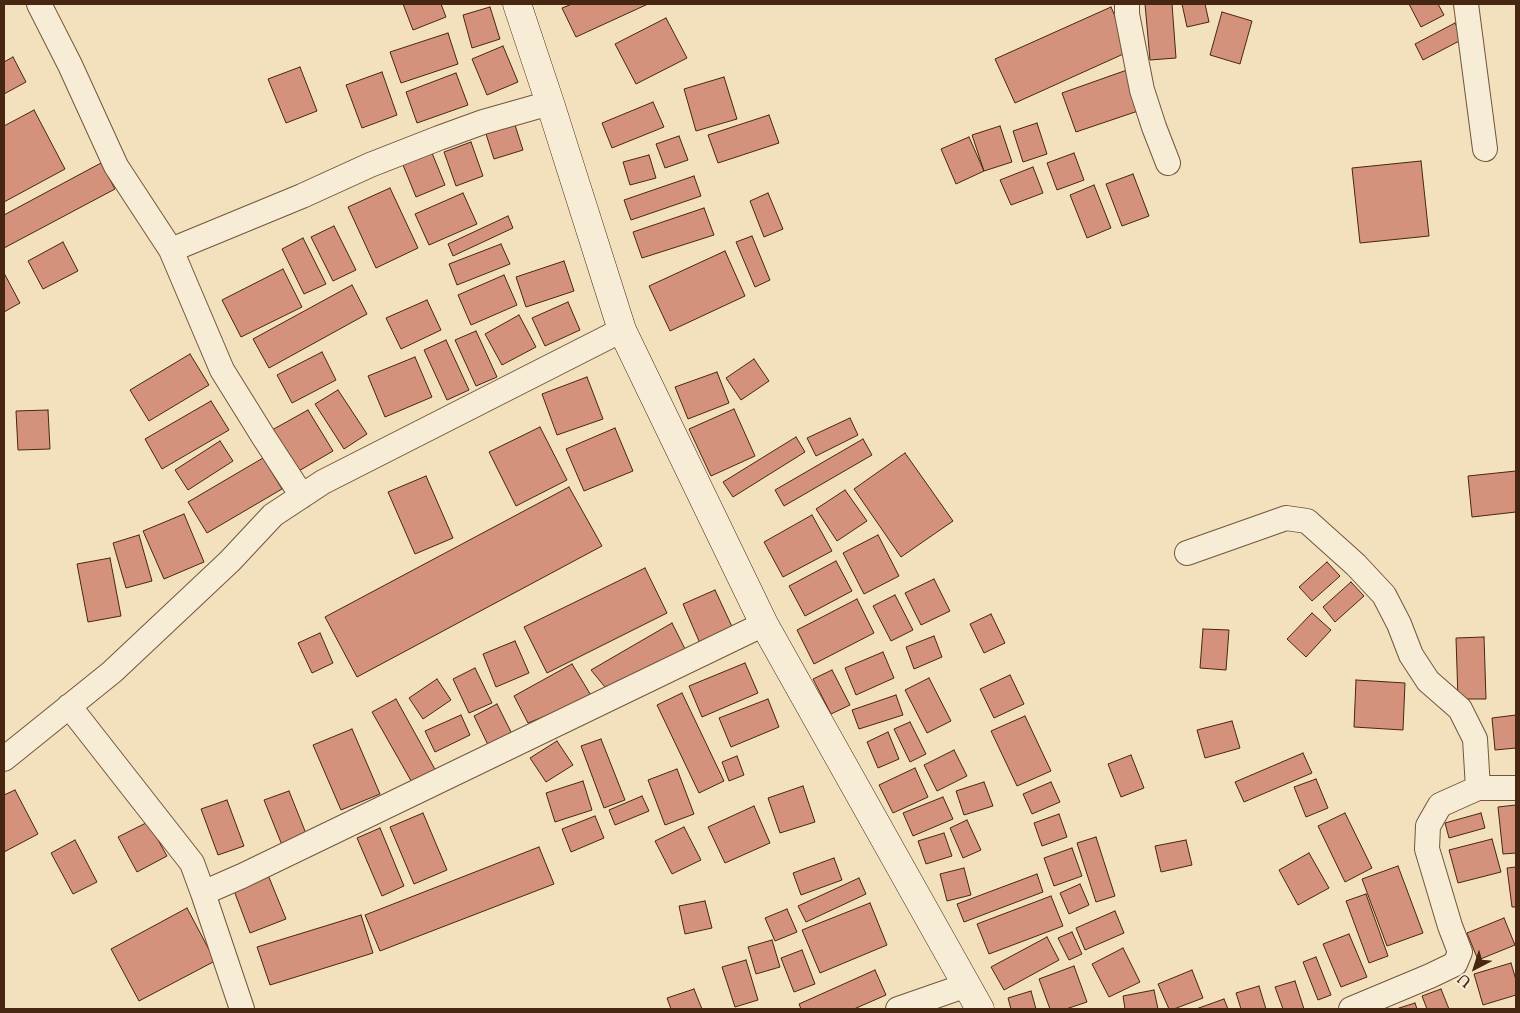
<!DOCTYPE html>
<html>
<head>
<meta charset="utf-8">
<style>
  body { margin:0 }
  #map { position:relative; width:1520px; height:1013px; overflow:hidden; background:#f3e1be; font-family:"Sorts Mill Goudy",serif }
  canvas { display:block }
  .frame { position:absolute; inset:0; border:5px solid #472612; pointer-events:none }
  .north { position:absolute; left:1450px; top:943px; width:50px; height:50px; -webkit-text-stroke:4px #f7ecd5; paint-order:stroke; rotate:220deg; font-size:14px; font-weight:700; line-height:20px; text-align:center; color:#472612 }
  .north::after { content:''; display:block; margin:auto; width:18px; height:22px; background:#472612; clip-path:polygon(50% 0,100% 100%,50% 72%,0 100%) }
</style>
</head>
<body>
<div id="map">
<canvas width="1520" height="1013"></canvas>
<div class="frame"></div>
<div class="north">U</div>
</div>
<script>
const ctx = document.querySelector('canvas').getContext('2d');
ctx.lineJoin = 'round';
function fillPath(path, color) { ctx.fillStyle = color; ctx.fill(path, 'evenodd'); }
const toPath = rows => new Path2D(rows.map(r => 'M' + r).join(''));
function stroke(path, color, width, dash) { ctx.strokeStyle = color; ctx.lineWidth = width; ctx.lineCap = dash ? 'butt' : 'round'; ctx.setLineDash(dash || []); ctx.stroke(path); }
const building = toPath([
  [403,4,441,4,446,17,413,30,403,4],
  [572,4,648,4,576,37,562,8,572,4],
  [1145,4,1172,4,1176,58,1150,60,1145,4],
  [1182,4,1205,4,1209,22,1187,27,1182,4],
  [1409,4,1438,4,1444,15,1421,27,1409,4],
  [490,7,500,39,472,48,463,15,490,7],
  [1111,7,1130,51,1015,103,995,59,1111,7],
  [1222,12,1252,21,1240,64,1210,55,1222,12],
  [666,18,687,58,636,84,615,44,666,18],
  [1455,23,1463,39,1423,60,1415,44,1455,23],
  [448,33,458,64,401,83,390,52,448,33],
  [503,46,518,82,487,95,472,59,503,46],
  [13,57,26,82,4,94,4,62,13,57],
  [300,67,317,111,286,123,268,79,300,67],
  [1127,70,1141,110,1076,132,1062,93,1127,70],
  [382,72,397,115,362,128,346,85,382,72],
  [456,73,468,105,417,123,406,92,456,73],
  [724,77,737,119,696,131,684,89,724,77],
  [653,102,664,127,612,148,602,123,653,102],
  [34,110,65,169,4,202,4,126,34,110],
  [769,115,779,143,718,163,708,135,769,115],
  [1037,123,1047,154,1023,162,1013,131,1037,123],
  [515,125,523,150,494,159,486,134,515,125],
  [1000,126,1012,162,984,171,972,135,1000,126],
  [679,136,688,160,665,168,656,144,679,136],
  [969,137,984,171,956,184,941,149,969,137],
  [471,142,483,176,456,186,444,152,471,142],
  [432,153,445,185,416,197,403,165,432,153],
  [1074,153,1084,180,1057,190,1047,163,1074,153],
  [649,155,656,178,630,185,623,162,649,155],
  [1421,161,1429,236,1360,243,1352,168,1421,161],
  [101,163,115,189,4,248,4,215,101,163],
  [1033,167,1043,193,1011,205,1000,180,1033,167],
  [1133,174,1149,216,1122,226,1106,184,1133,174],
  [694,176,701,196,631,220,624,200,694,176],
  [1094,185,1111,228,1087,238,1070,195,1094,185],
  [390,188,418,248,376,268,348,207,390,188],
  [463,193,477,224,429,245,415,214,463,193],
  [768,193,783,229,764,237,750,201,768,193],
  [704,208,714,235,642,258,633,232,704,208],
  [508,216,513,228,453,256,448,244,508,216],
  [334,226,356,270,333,281,311,237,334,226],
  [752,236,770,280,755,287,736,242,752,236],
  [303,238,326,284,304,294,282,249,303,238],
  [63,242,78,271,43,289,28,261,63,242],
  [501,244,510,264,457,285,449,264,501,244],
  [725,251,745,296,670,331,649,286,725,251],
  [564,261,574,291,526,307,516,277,564,261],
  [283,269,302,307,241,337,222,300,283,269],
  [4,273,20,303,4,312,4,273],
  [504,275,517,305,471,325,458,295,504,275],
  [352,285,367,314,269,368,253,339,352,285],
  [427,300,441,330,401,349,386,318,427,300],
  [568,302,580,330,545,346,532,318,568,302],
  [519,315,536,347,502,365,485,334,519,315],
  [476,331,497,377,476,386,455,340,476,331],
  [446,340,469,390,447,400,424,350,446,340],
  [322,352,336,380,292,403,277,375,322,352],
  [190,354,209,385,149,421,130,390,190,354],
  [415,357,432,397,385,417,368,376,415,357],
  [754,359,769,381,741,400,726,378,754,359],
  [717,372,729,403,688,419,675,387,717,372],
  [587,377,603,419,557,435,542,394,587,377],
  [338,390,367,434,344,449,315,404,338,390],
  [211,401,229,430,162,469,145,439,211,401],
  [734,409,755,456,711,476,689,429,734,409],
  [48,410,50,449,18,450,16,411,48,410],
  [308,410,333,451,297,472,272,430,308,410],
  [850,418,858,435,816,456,807,438,850,418],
  [540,427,567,480,516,506,489,452,540,427],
  [615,428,633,471,584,491,566,449,615,428],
  [796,437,805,452,733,497,723,482,796,437],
  [863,439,872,455,784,506,775,490,863,439],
  [220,441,233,461,188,490,175,470,220,441],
  [905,453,953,521,901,557,854,489,905,453],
  [263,458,282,489,207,533,188,502,263,458],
  [1516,471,1516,512,1472,517,1468,476,1516,471],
  [426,476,453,538,415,554,388,492,426,476],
  [569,487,602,546,357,677,325,617,569,487],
  [845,490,867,521,837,541,816,509,845,490],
  [184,514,204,562,164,579,143,531,184,514],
  [812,515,832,551,783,577,764,542,812,515],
  [139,535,152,581,126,588,113,543,139,535],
  [878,535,899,576,864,594,843,553,878,535],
  [110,558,121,616,88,622,77,564,110,558],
  [836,561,852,591,805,616,789,586,836,561],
  [1327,562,1340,576,1312,601,1299,587,1327,562],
  [645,568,667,613,547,673,524,627,645,568],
  [934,579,950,611,921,625,905,593,934,579],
  [1351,582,1364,596,1335,622,1323,607,1351,582],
  [715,590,735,633,702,648,683,604,715,590],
  [895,595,913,630,891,641,873,606,895,595],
  [857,599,874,633,814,664,797,630,857,599],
  [1312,613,1331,630,1306,657,1287,639,1312,613],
  [991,614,1005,643,984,653,970,624,991,614],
  [672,623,686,651,605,687,591,670,672,623],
  [1203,629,1229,630,1226,670,1200,668,1203,629],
  [320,633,333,663,312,673,298,643,320,633],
  [934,636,942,657,914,669,906,647,934,636],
  [1484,637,1486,699,1458,699,1456,638,1484,637],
  [515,641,529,673,496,687,483,654,515,641],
  [883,652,894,678,856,695,845,668,883,652],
  [745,663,758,693,702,717,689,686,745,663],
  [572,664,592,697,528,723,514,696,572,664],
  [475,668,492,703,469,713,453,679,475,668],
  [832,670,850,705,831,714,813,679,832,670],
  [1010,675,1024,704,994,718,980,689,1010,675],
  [929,678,951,721,927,733,905,690,929,678],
  [437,679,451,700,423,719,409,698,437,679],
  [1356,680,1405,683,1403,730,1354,727,1356,680],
  [682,693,724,781,699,793,657,705,682,693],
  [896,695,903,715,859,729,852,710,896,695],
  [396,699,437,773,414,786,372,712,396,699],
  [768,699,779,727,731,747,719,718,768,699],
  [497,704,515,740,491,751,474,716,497,704],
  [461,715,470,735,435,752,425,731,461,715],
  [1516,715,1516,748,1495,750,1492,718,1516,715],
  [1025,716,1051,771,1017,786,991,731,1025,716],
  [1232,721,1240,748,1205,758,1197,730,1232,721],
  [910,722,926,754,910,762,894,729,910,722],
  [352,729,380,794,341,810,313,745,352,729],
  [888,732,899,759,878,768,867,742,888,732],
  [601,739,625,800,604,808,581,746,601,739],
  [557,741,573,765,546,782,530,758,557,741],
  [954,750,967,776,937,791,924,765,954,750],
  [1303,753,1312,773,1244,802,1235,782,1303,753],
  [1131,755,1144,788,1121,797,1108,764,1131,755],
  [737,756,744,775,729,781,722,762,737,756],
  [915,768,928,797,893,813,879,785,915,768],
  [677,769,694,814,665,825,648,780,677,769],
  [1316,779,1328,808,1306,817,1294,787,1316,779],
  [583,781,592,810,555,822,546,793,583,781],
  [984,782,993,806,964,815,956,791,984,782],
  [1051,782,1060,802,1032,814,1023,794,1051,782],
  [803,786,815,822,780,833,768,798,803,786],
  [15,790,38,834,4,852,4,795,15,790],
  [289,791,309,841,284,850,264,800,289,791],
  [642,796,649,811,615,825,609,810,642,796],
  [943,797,953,819,913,836,903,813,943,797],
  [227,800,244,846,218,855,201,809,227,800],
  [1516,805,1516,853,1503,854,1498,807,1516,805],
  [754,806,770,843,725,863,708,827,754,806],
  [423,813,447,870,414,884,390,827,423,813],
  [1345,813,1372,868,1345,882,1318,826,1345,813],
  [1481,813,1485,828,1449,838,1445,823,1481,813],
  [1059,814,1067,837,1042,846,1034,823,1059,814],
  [595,816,604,838,571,852,562,829,595,816],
  [967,820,981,850,963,858,950,828,967,820],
  [148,822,167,856,137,872,118,837,148,822],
  [684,827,701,860,672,874,655,841,684,827],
  [380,828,404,886,382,896,357,838,380,828],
  [944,833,952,856,926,864,918,841,944,833],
  [1096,837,1115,896,1096,902,1077,843,1096,837],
  [1492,839,1501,872,1458,883,1449,850,1492,839],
  [75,840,97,882,73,894,51,853,75,840],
  [1186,840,1192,865,1161,872,1155,846,1186,840],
  [539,847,554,884,380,951,365,915,539,847],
  [1072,848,1082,876,1054,886,1044,858,1072,848],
  [1309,853,1329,888,1298,905,1279,870,1309,853],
  [834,858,842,880,801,895,793,873,834,858],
  [1398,866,1423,933,1387,946,1362,879,1398,866],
  [1516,867,1516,907,1512,907,1507,868,1516,867],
  [964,868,971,895,947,901,940,874,964,868],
  [1037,874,1043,892,964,922,957,904,1037,874],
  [268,875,286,919,250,933,233,888,268,875],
  [859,878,866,894,806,922,798,906,859,878],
  [1080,884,1089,905,1069,914,1060,893,1080,884],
  [1366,894,1388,956,1369,963,1346,901,1366,894],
  [1051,896,1063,926,989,954,977,924,1051,896],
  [705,901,712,928,685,934,679,906,705,901],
  [870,903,887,945,820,973,802,930,870,903],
  [187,908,215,961,139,1001,111,949,187,908],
  [787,909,797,932,775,941,765,918,787,909],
  [1115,911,1124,933,1085,950,1076,928,1115,911],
  [361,915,373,953,270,985,257,947,361,915],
  [1504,918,1515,945,1478,960,1467,933,1504,918],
  [1072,932,1082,954,1069,960,1058,938,1072,932],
  [1349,934,1367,977,1341,987,1323,944,1349,934],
  [1047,937,1059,960,1004,990,991,967,1047,937],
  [772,940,780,967,756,974,748,947,772,940],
  [1123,948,1140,982,1109,997,1092,964,1123,948],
  [802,950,815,984,794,992,781,958,802,950],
  [1316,957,1331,995,1318,1000,1303,962,1316,957],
  [746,960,758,1000,735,1007,722,967,746,960],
  [1511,963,1516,980,1516,995,1483,1005,1474,974,1511,963],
  [1074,966,1087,1002,1066,1009,1050,1009,1039,979,1074,966],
  [875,970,886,995,854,1009,801,1009,799,1004,875,970],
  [1192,970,1203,998,1174,1009,1169,1009,1158,984,1192,970],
  [1295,981,1304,1009,1283,1009,1275,987,1295,981],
  [1259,986,1266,1009,1241,1009,1236,993,1259,986],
  [694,989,702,1009,671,1009,667,998,694,989],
  [1441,989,1449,1009,1427,1009,1422,996,1441,989],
  [1154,990,1158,1009,1125,1009,1123,996,1154,990],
  [1031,991,1036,1009,1011,1009,1008,998,1031,991],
  [1224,999,1228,1009,1196,1009,1224,999],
  [1415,1003,1417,1009,1396,1009,1415,1003]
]);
fillPath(building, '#d4917c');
stroke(building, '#472612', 1);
const minor = toPath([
  [39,4,70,65,116,166,171,250,222,370,263,436,302,496],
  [1127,4,1127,14,1142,90,1154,127,1168,163],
  [1466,4,1485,149],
  [171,250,302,196,370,165,439,138,483,122,550,103],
  [1187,553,1286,518,1307,521,1356,565,1384,595,1399,624,1411,655,1428,681,1460,709,1475,739,1478,788,1516,788],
  [69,706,192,863,203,893,242,876,764,624],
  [4,759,112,672,230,561,273,515,323,482,622,330],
  [203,893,242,1009],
  [898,1009,967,985],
  [1351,1009,1430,976,1455,964,1460,952,1450,926,1427,849,1428,826,1440,805,1478,788]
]);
const secondary = toPath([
  [517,4,550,103,622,330,764,624,980,1009]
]);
stroke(minor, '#72553d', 26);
stroke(secondary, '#472612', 29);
stroke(minor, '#f7ecd5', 24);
stroke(secondary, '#f7ecd5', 28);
</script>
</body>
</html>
